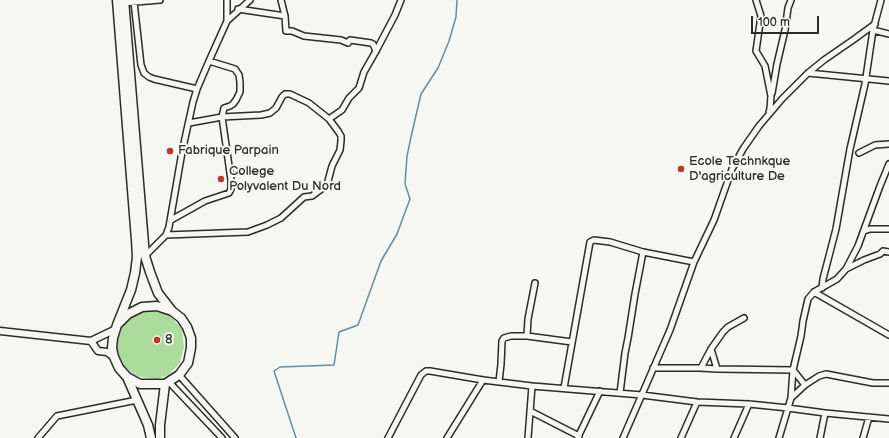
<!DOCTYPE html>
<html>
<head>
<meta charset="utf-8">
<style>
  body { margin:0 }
  #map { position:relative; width:889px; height:438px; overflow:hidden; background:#f6f6f2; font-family:"Balsamiq Sans",sans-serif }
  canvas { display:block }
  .scale { position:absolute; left:751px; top:16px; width:68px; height:18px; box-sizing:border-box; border:2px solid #2b2b2b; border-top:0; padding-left:5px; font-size:12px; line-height:14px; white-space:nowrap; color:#2b2b2b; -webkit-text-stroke:3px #f6f6f2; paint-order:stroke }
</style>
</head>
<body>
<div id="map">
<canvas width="889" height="438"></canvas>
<div class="scale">100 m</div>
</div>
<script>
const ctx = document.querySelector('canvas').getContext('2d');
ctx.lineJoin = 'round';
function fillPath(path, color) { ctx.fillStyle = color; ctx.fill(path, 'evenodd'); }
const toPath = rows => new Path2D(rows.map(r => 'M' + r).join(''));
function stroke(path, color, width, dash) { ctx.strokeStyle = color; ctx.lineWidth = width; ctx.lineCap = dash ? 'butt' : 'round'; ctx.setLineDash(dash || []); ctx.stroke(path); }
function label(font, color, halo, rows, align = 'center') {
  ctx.font = font + ' "Balsamiq Sans",sans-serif'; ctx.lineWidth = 4; ctx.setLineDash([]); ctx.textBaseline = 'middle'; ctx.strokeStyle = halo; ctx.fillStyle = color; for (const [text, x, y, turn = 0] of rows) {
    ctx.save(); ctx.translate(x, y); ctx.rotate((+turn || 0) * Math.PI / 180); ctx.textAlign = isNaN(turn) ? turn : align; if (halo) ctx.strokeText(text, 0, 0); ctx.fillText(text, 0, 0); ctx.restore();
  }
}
fillPath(toPath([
  [155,310,170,316,182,329,184,347,180,363,168,375,157,379,140,377,133,374,124,366,118,352,116,338,122,327,134,315,145,311]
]), '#acdc9c');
stroke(toPath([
  [296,438,274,371,280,367,334,365,339,332,358,325,381,261,397,234,410,199,405,184,407,156,411,137,421,94,438,68,449,41,456,17,457,0]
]), '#658d9f', 1.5);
const minor = toPath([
  [281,0,285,16,286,31,292,31,304,36,341,40,348,43,350,40,371,43,373,44,376,51],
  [756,0,761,16,756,51,765,66,771,96,770,109,769,112],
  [134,2,141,65,144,73,149,77,154,79,197,89],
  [124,3,160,0],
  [238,9,285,16],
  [227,21,250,0],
  [873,30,889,34],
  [808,73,889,81],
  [772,93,777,64,785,30,788,8,791,0],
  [329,119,342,110,349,98,359,88,364,72,376,51,395,15,401,0],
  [859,153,875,145,889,144],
  [171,220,205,201,229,193,231,189,231,180,222,117,224,108,230,106,233,104,236,100,240,92,240,82,239,75,235,69,209,61],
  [864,231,870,229,889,229],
  [166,235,248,232,267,225,281,218,304,197,312,196,327,185,332,166,340,150,341,141,341,136,338,131,329,119,309,103,290,94,285,94,282,97,276,108,270,113,261,115,222,117,189,123],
  [145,256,166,235,169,227,182,152,193,102,197,89,209,61,227,21,227,0],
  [846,269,864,260,880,254,883,251,889,252],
  [822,288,823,279,836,229,850,149,865,84,873,30,881,0],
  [814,292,889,335],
  [527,336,528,319,535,283],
  [711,349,717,369],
  [653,368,701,368,717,369,793,370,805,385],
  [701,368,711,349,723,332,728,327,744,318],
  [179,375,235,438],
  [169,382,222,438],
  [499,382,501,364,502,341,504,338,511,336,527,336,572,342],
  [564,388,590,242,594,240,610,242,643,252,694,262],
  [620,393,625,353,628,338,635,294,643,252],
  [791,398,805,385,819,376,826,374,873,383,889,383],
  [530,411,579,436],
  [578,437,600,391],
  [38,438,57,416,137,400],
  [388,438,421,375,426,371,430,371,483,380,532,386,642,395,697,402,749,404,788,408,825,413,889,419],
  [447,438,483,380],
  [528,438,532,386],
  [623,438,670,330,694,262,714,220,732,169,743,149,759,126,782,99,808,73,824,60,853,40,875,24],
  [681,438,697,402],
  [734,438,749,404],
  [779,438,791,398,793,370,801,336,803,321,808,299,814,292,837,279,846,269,858,246,880,186,889,164],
  [820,438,825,413],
  [863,438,869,417]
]);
const tertiary = toPath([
  [0,331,91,341,116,329],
  [91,341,98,351,107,352,114,357]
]);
const primary = toPath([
  [124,0,145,256,150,272,158,293,172,311],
  [117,325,131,290,135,273,137,257,136,240,117,0],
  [127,377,140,384,165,384,179,375,188,363,191,348,191,338,187,327,181,318,172,311,157,306,142,307,128,314,117,325,113,338,112,348,114,357,119,368,127,377,148,425,151,438],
  [160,438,160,425,165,384]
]);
stroke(minor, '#2b2b2b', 8);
stroke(tertiary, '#2b2b2b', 9);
stroke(primary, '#2b2b2b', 11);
stroke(minor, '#f6f6f2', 5);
stroke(tertiary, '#f6f6f2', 6);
stroke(primary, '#f6f6f2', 8);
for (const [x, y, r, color] of [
  [170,151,4,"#c8321e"],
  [681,169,4,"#c8321e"],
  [221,179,4,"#c8321e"],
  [157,340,4,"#c8321e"]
]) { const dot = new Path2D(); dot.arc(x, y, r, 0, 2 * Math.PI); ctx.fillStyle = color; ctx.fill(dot); stroke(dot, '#f6f6f2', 1.5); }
label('13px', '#2b2b2b', '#f6f6f2', [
  ["Fabrique Parpain",178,151],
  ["Ecole Technkque",689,162],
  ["D'agriculture De",689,177],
  ["College",229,172],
  ["Polyvalent Du Nord",229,187],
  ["8",165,340]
], 'left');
</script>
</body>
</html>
